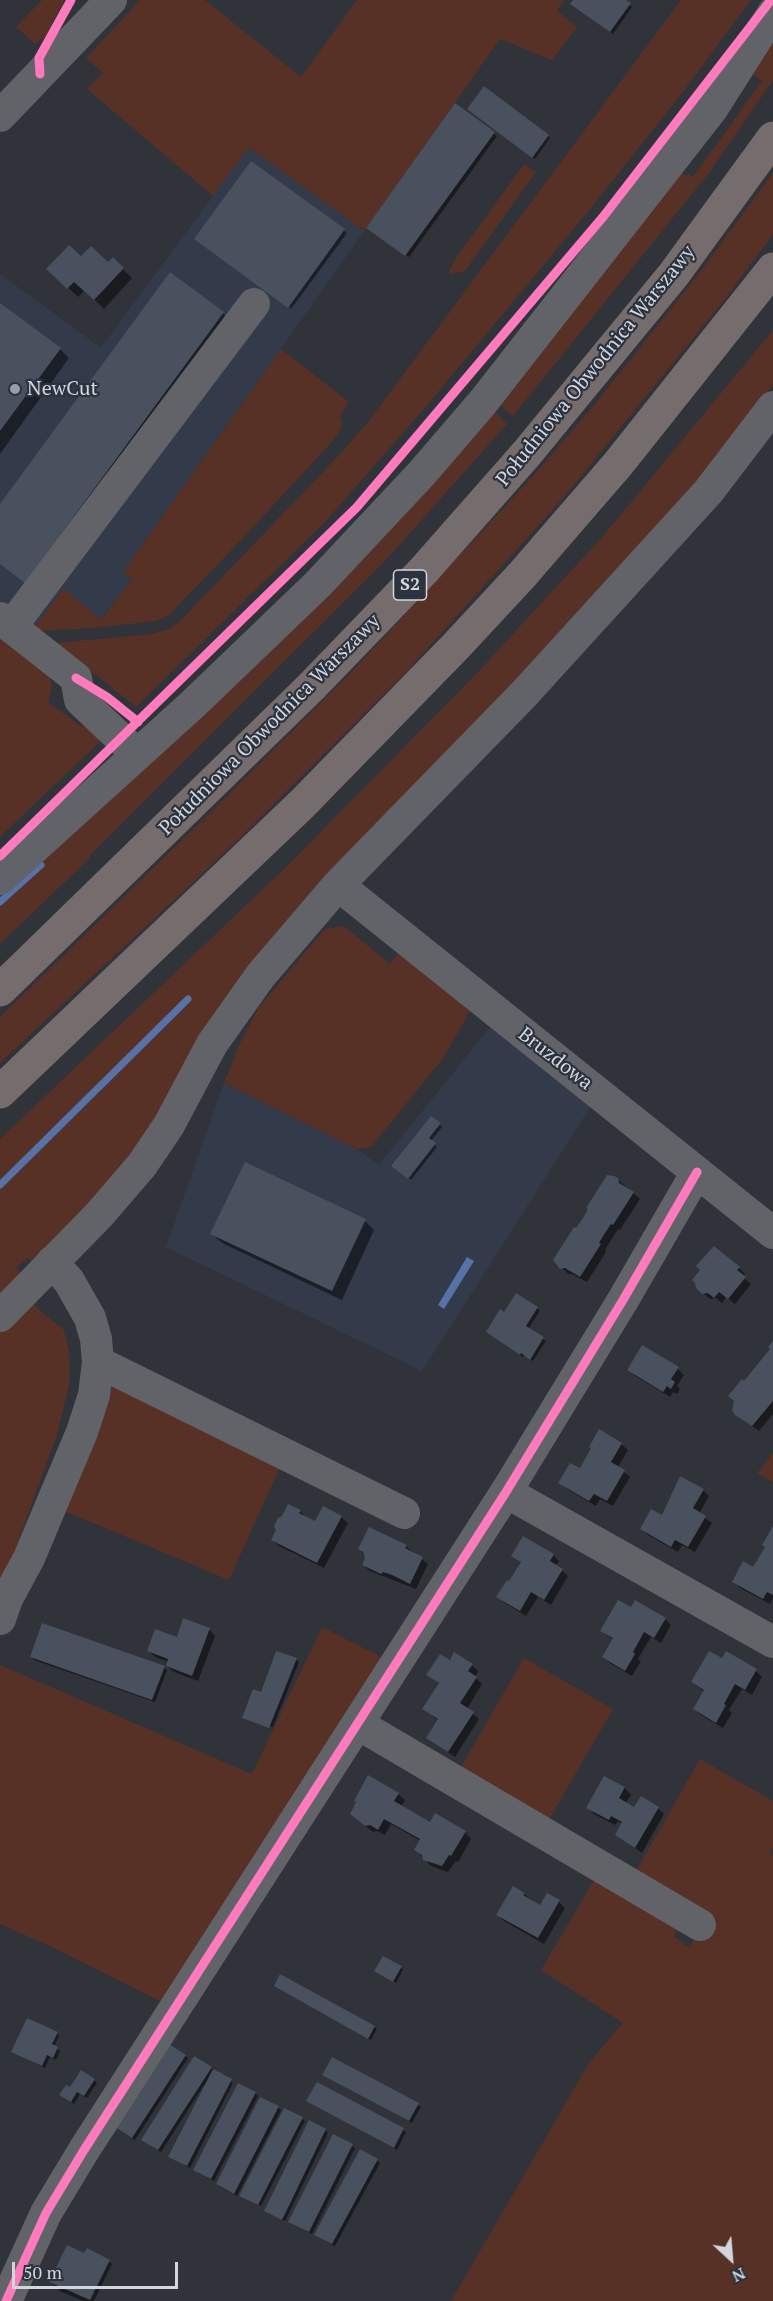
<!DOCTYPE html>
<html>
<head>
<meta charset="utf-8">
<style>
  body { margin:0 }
  #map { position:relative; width:773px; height:2301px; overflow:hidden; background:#30333a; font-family:"PT Serif",serif }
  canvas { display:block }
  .north { position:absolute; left:701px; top:2229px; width:60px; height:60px; -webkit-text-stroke:4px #2c323e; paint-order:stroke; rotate:154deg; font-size:16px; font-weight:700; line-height:24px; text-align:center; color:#d2d6de }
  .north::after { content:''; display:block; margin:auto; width:21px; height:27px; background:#d2d6de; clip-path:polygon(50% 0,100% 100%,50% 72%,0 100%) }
  .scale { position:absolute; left:12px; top:2262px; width:166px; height:27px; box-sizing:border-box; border:3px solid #d2d6de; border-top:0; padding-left:8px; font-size:18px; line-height:21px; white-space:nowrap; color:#d2d6de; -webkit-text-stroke:4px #2c323e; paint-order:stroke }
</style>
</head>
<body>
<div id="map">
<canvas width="773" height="2301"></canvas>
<div class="north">N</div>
<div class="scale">50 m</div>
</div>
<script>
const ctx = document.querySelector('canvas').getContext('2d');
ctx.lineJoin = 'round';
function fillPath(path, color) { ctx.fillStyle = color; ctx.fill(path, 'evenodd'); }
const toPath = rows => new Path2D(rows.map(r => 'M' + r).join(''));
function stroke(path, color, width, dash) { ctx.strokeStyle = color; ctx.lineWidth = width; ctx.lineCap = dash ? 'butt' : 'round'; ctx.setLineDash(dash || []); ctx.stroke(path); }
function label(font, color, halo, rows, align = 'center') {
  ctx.font = font + ' "PT Serif",serif'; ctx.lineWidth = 4.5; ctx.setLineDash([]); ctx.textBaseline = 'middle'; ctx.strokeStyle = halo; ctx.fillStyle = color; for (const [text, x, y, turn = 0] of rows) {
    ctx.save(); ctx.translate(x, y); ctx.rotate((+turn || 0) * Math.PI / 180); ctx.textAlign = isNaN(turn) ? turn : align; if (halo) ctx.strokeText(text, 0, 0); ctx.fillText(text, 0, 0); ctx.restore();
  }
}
fillPath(toPath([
  [249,147,364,231,123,572,132,579,100,619,63,588,35,627,0,602,0,274,101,348],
  [491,1026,591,1106,422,1371,166,1247,224,1083,357,1149,379,1165]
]), '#333b4b');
fillPath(toPath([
  [42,0,64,0,46,36,35,44,16,27],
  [140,0,205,0,301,77,357,0,564,0,557,11,577,27,552,60,500,39,364,231,249,147,213,196,87,89,103,73,86,58],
  [681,0,751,0,683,92,591,208,424,409,325,522,136,707,56,643,152,634,169,629,181,620,343,451,368,422],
  [773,32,773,80,709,173,513,416,494,400,676,168,686,176,688,174,693,177,762,81,747,70],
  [524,164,536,172,465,271,450,274,449,271,456,258],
  [773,173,773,234,725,299,565,496,408,670,237,841,0,1063,0,1017,218,805,358,665,534,475,595,404,701,271],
  [773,330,773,385,662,528,439,770,143,1148,35,1265,28,1258,16,1268,26,1276,0,1302,0,1139,285,868,477,673,604,535],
  [281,349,349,402,340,416,342,425,338,434,328,446,243,538,169,615,156,621,93,628,40,631,35,627,63,588,101,619,132,579,123,572],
  [490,411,497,414,507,424,387,559,91,854,89,859,0,944,0,888],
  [0,633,50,675,52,687,48,702,82,727,90,718,108,734,0,837],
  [344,926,390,964,400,951,470,1011,444,1057,371,1147,357,1149,224,1083,239,1045,259,1007,325,929],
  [30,1302,64,1330,69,1353,69,1385,57,1435,0,1590,0,1332],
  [109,1382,281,1465,229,1580,62,1510],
  [773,1453,773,1482,757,1473],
  [322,1627,391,1662,166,2004,56,1949,0,1924,0,1665,252,1774],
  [524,1658,613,1709,547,1823,458,1772],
  [700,1759,773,1801,773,1848,770,1853,773,1855,773,2301,451,2301,589,2063,623,2023,541,1970,597,1875,678,1922,674,1936,688,1947,712,1919,635,1873]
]), '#573126');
fillPath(toPath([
  [467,1257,474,1261,444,1309,438,1305]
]), '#5672a9');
fillPath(toPath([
  [575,0,624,0,632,7,613,34,575,6],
  [456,105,497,136,409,257,371,230],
  [472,112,548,136,550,138,535,159],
  [252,163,347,233,291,309,199,241],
  [81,258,108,264,113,260,132,278,104,309,85,290,78,297,48,269],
  [0,305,60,349,69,358,0,454],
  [223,313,225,316,29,584,0,564,0,507],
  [440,1124,442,1127,431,1141,437,1147,411,1180,396,1168],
  [617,1179,640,1199,620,1230,618,1229,611,1240,605,1250,606,1252,587,1282,572,1274,568,1274,555,1260],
  [365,1221,374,1230,342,1300,222,1243,212,1234],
  [739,1268,745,1274,743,1277,751,1284,735,1304,726,1297,722,1303,716,1298,710,1299,697,1288],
  [537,1308,540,1311,528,1329,546,1341,533,1361,524,1355,523,1357,490,1334,504,1314],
  [773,1343,773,1414,759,1431,736,1414,745,1383,772,1349],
  [629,1369,678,1369,684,1375,677,1386,680,1389,677,1394,673,1392,670,1397,635,1376],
  [621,1444,628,1450,618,1467,630,1477,613,1506,600,1499,596,1506,567,1489,560,1483],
  [703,1490,709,1496,699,1514,712,1523,695,1552,682,1545,678,1552,648,1535,642,1529],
  [300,1511,307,1518,316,1522,341,1517,348,1523,324,1568,279,1546,273,1540],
  [773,1530,773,1598,770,1604,740,1588,734,1581,754,1569],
  [406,1546,428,1564,416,1589,370,1571,363,1565,366,1558,360,1549],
  [513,1555,553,1555,559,1561,556,1566,568,1576,551,1605,538,1597,526,1616,505,1603,498,1597,522,1563],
  [631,1609,665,1619,671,1625,661,1643,651,1637,638,1659,641,1661,632,1676,610,1663,604,1657,614,1640,601,1631],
  [209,1629,215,1636,198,1681,174,1672,167,1666,169,1662,155,1657,149,1651,178,1638],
  [32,1657,164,1668,167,1670,155,1702,34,1660],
  [296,1660,299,1662,273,1727,245,1717,262,1694],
  [722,1661,756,1671,762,1677,752,1695,742,1689,729,1710,732,1713,723,1728,701,1715,694,1709,705,1692,692,1682],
  [450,1662,472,1665,478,1671,475,1677,482,1684,467,1709,479,1719,455,1757,428,1738,439,1721,424,1709,440,1684,428,1675],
  [369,1777,398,1794,405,1800,401,1807,431,1824,465,1832,471,1839,458,1862,456,1861,448,1872,431,1866,416,1850,421,1841,391,1824,385,1835,377,1831,373,1832,358,1820],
  [605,1778,625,1788,631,1795,625,1804,635,1809,658,1808,664,1814,642,1853,616,1835,623,1824,618,1821,615,1825,594,1814,588,1807],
  [524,1894,540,1907,559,1902,565,1908,544,1944,504,1921,498,1915],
  [401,1967,403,1970,396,1983,376,1971],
  [276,1986,374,2027,377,2029,371,2040],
  [57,2033,59,2036,54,2047,60,2051,56,2060,50,2057,45,2068,13,2052],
  [185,2056,188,2058,135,2140,117,2128],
  [211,2068,233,2083,190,2168,170,2157,206,2086,204,2085,161,2152,145,2142],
  [324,2075,418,2105,421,2107,412,2123],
  [94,2080,97,2083,87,2098,80,2094,74,2104,64,2097,71,2090],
  [255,2093,258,2096,214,2181,197,2172],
  [308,2101,403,2130,406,2132,397,2150],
  [278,2108,281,2110,237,2196,220,2187,217,2184],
  [302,2119,305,2121,261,2206,244,2198],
  [325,2130,328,2133,285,2221,269,2213],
  [333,2136,355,2148,312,2234,293,2224],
  [377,2160,380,2163,335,2246,318,2237,316,2235],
  [85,2255,109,2261,112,2264,94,2301,83,2301,60,2291,51,2282]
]), '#0007');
stroke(toPath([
  [0,902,41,865],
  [0,1185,188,999]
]), '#5672a9', 7);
fillPath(toPath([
  [573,0,626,0,631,3,610,32,570,4],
  [484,86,549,135,532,158,467,109],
  [455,103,495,132,405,256,366,228],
  [251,161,345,229,288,308,194,239],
  [69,245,81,256,91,246,108,262,113,257,124,268,94,300,74,282,67,289,46,269],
  [170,272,224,312,25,583,0,564,0,504],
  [0,303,61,348,0,431],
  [431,1116,441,1123,429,1138,436,1143,408,1179,391,1166],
  [245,1162,366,1219,332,1291,210,1234],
  [607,1175,614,1176,618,1178,619,1183,634,1192,613,1225,611,1224,605,1233,599,1243,601,1244,580,1277,565,1268,560,1269,553,1260,574,1227,576,1228,583,1218,588,1209,586,1208],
  [714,1246,740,1267,737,1270,746,1277,728,1299,719,1292,714,1298,708,1293,702,1294,696,1288,695,1283,692,1280,700,1270,696,1266],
  [516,1293,538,1307,526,1326,544,1337,530,1360,521,1353,520,1355,486,1332,500,1309,504,1312],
  [773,1341,773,1401,752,1426,735,1415,732,1410,734,1401,728,1396,742,1379,744,1381,770,1349,768,1347],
  [642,1345,679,1367,671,1379,675,1382,671,1389,667,1386,663,1392,627,1370],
  [599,1429,622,1443,611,1462,625,1470,607,1501,594,1494,589,1501,558,1483,570,1463,580,1468,591,1448,589,1447],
  [680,1476,704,1489,693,1508,706,1516,688,1547,675,1540,671,1547,640,1529,651,1509,662,1515],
  [288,1504,301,1510,299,1513,315,1521,323,1506,342,1516,317,1563,271,1540,276,1530,274,1526,278,1518,282,1516],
  [773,1526,773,1595,767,1592,763,1599,732,1582,743,1561,753,1567,765,1547,762,1545],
  [369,1527,407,1545,405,1548,423,1557,410,1584,392,1575,383,1572,381,1574,362,1565,365,1558,363,1552,358,1549],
  [523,1536,554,1554,550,1561,563,1569,544,1600,531,1592,520,1611,496,1597,507,1580,509,1581,521,1562,511,1556],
  [618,1600,631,1607,635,1600,666,1618,654,1638,644,1632,633,1652,635,1654,625,1671,602,1657,613,1638,600,1631],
  [183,1618,210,1628,192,1676,166,1666,168,1659,147,1651,155,1629,177,1637],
  [42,1623,165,1666,152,1700,30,1657],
  [276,1651,297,1658,269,1728,242,1718,253,1689,261,1692],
  [709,1651,722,1658,726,1651,757,1669,745,1690,735,1684,724,1704,726,1705,716,1723,693,1709,704,1690,691,1682],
  [454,1652,473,1664,468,1671,477,1677,460,1703,474,1712,448,1752,426,1738,438,1719,422,1709,439,1683,426,1675,440,1654,450,1660],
  [368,1775,399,1793,394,1801,430,1822,435,1813,466,1831,451,1856,449,1855,442,1866,423,1860,422,1855,414,1850,420,1839,384,1819,378,1830,370,1825,365,1826,350,1814,356,1802,354,1801],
  [604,1776,625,1787,619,1798,634,1807,641,1796,659,1807,635,1848,615,1835,622,1822,611,1816,609,1820,586,1808],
  [513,1886,525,1893,523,1895,540,1905,547,1893,560,1900,538,1938,496,1915],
  [383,1956,402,1966,393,1982,374,1971],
  [280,1974,375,2026,368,2039,274,1986],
  [27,2018,58,2032,52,2044,58,2047,53,2058,47,2055,42,2066,11,2052],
  [166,2042,186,2055,132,2138,112,2125],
  [194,2056,212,2067,158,2150,141,2140],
  [332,2057,419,2103,409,2121,322,2075],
  [213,2069,232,2079,187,2166,168,2157],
  [81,2070,95,2079,84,2096,77,2092,71,2102,59,2095,66,2085,70,2087],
  [317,2082,404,2128,394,2148,306,2101],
  [238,2083,256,2092,211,2179,193,2170],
  [260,2097,279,2106,234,2194,216,2184],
  [284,2108,303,2117,258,2205,239,2196],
  [309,2120,326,2129,282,2220,264,2211],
  [333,2134,353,2144,309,2232,288,2222],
  [360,2149,378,2159,332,2244,314,2235],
  [67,2245,84,2253,87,2248,110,2260,90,2300,49,2282]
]), '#49505e');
stroke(toPath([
  [0,116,111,0],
  [0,618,76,678,80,700,137,754],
  [11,627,254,304],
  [0,879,193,704,318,584,422,473,483,402,712,109,773,13],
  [338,885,773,1233],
  [0,1316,99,1215,142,1165,169,1125,212,1044,261,975,338,885,524,694,708,492,773,407],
  [98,1362,404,1513],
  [506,1492,773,1642],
  [0,1619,7,1599,29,1558,82,1432,94,1395,98,1362,96,1339,90,1318,69,1281,52,1262],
  [358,1724,700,1925],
  [6,2301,46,2213,84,2150,506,1492,623,1300,697,1172]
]), '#616369', 32);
stroke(toPath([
  [0,990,311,687,424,570,527,453,674,274,773,138],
  [0,1092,302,804,457,645,522,575,618,464,773,269]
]), '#756d6d', 33);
stroke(toPath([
  [40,74,39,58,71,0],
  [76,678,107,697,138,722],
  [0,856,357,507,603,217,771,0],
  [6,2301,46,2213,84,2150,506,1492,623,1300,697,1172]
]), '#fd7abc', 9);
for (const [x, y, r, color] of [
  [15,389,6,"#999da5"]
]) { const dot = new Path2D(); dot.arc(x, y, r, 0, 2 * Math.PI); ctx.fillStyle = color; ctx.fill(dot); stroke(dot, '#2c323e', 2); }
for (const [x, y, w] of [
  [410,585,33]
]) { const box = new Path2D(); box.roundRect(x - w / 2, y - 15, w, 30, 4.5); ctx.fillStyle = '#2c323e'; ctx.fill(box); stroke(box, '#d2d6de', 1.5); }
label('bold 18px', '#d2d6de', null, [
  ["S2",410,585]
]);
label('20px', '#d2d6de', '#2c323e', [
  ["Południowa Obwodnica Warszawy",596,366,-51],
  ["Południowa Obwodnica Warszawy",270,725,-45],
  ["Bruzdowa",555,1059,38]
]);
label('20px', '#d2d6de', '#2c323e', [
  ["NewCut",27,389]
], 'left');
</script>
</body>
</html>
